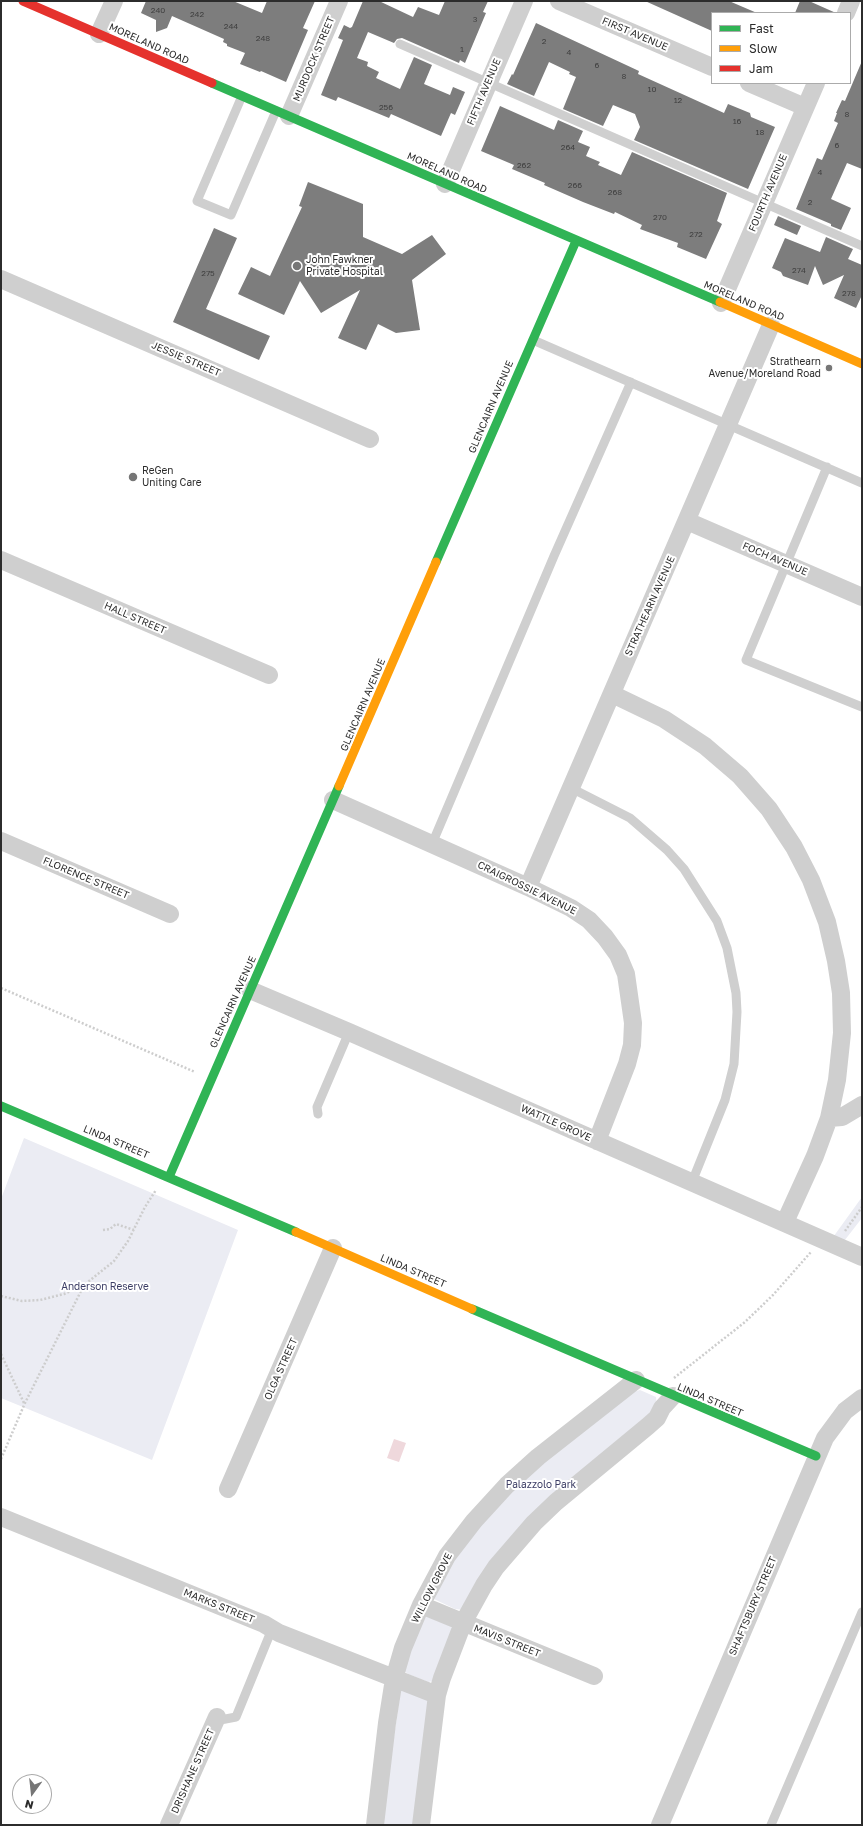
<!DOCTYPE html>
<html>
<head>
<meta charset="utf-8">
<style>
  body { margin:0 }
  #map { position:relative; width:863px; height:1826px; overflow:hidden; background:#fff; font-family:"Golos Text",sans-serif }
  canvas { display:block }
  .frame { position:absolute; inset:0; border:2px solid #2c2c2c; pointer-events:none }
  .legend { position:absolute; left:711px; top:12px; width:140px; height:72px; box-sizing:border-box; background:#fff; border:1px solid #ababab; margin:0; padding:5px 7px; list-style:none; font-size:12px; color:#2c2c2c }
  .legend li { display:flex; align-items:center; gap:8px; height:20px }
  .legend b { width:20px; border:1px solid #ababab }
  .north { position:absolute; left:12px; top:1774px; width:40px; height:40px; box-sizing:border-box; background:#fff; border:1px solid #ababab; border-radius:50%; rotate:195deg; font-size:11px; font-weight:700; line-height:16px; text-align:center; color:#2c2c2c }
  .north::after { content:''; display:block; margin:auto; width:14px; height:18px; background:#767676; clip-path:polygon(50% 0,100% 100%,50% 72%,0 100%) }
</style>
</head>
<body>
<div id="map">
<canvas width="863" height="1826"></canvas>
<div class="frame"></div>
<ul class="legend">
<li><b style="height:5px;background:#30b455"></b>Fast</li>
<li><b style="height:5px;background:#ff9f0a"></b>Slow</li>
<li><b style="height:5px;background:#e5322d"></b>Jam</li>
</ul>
<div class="north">N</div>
</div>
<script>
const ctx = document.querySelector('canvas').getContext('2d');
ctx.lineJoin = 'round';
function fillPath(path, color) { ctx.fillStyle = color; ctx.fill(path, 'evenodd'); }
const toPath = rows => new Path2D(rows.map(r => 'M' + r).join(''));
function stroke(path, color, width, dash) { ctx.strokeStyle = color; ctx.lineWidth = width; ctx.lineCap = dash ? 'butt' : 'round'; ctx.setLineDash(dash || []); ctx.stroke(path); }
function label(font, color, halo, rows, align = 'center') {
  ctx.font = font + ' "Golos Text",sans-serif'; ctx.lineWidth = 4; ctx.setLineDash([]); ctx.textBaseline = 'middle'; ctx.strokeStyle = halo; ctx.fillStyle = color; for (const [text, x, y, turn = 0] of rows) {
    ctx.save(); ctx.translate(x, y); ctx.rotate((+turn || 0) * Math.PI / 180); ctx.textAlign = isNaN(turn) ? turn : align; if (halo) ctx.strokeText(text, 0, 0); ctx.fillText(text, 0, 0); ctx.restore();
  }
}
fillPath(toPath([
  [24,1138,238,1230,152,1460,1,1398,1,1199],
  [862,1197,862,1218,841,1245,831,1240],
  [640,1390,656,1397,657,1406,654,1412,539,1511,463,1610,455,1609,434,1599,452,1559,524,1475,630,1393],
  [425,1616,431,1616,450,1624,453,1630,434,1681,428,1682,408,1674,403,1670],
  [401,1689,428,1700,416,1825,381,1825]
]), '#ebecf3');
fillPath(toPath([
  [394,1439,406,1443,399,1462,387,1458]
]), '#efd8dc');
fillPath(toPath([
  [146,1,233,1,262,13,267,1,315,1,303,28,308,30,286,82,261,71,260,72,240,64,245,53,227,46,227,44,223,42,224,39,172,16,167,28,156,32,156,20,141,13],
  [363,1,379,1,413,17,418,7,439,15,445,1,488,1,483,12,486,13,465,63,460,60,459,63,402,38,397,39,394,43,368,32,357,58,368,62,367,66,379,72,376,78,400,89,414,57,432,65,424,84,450,95,453,87,465,92,455,115,451,113,441,136,391,114,389,118,338,97,336,101,321,95,343,40,338,38,344,25,350,28,352,27],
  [645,1,729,1,757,13,712,13,712,31],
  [800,1,809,1,836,13,795,13],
  [536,23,639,71,638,74,724,113,728,104,750,113,751,117,775,127,748,189,634,140,640,127,635,114,613,105,603,126,563,109,576,77,569,74,570,72,549,62,534,96,507,84,512,74,513,75],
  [862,61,862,169,847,163,831,199,851,208,841,230,831,226,831,224,796,209,817,158,822,160,838,123,834,121,837,113,836,113,842,100,845,101],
  [500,106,554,130,558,120,583,131,578,142,590,147,586,156,600,162,598,165,621,175,632,152,727,193,717,221,722,224,706,259,677,247,678,243,640,229,642,225,615,212,614,214,583,202,544,185,545,183,512,169,514,165,481,151],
  [308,182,363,204,363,237,402,254,432,235,446,254,412,280,420,330,396,333,378,324,366,350,338,338,360,290,321,313,300,281,284,315,238,294,251,267,270,276,302,207,299,206],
  [778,216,801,226,797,235,774,225],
  [214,228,237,238,206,309,270,336,259,360,173,322],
  [826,237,853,249,848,259,862,265,862,295,856,308,834,298,844,275,823,285,815,266,808,285,783,276,781,272,772,268,785,238,820,252]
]), '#7d7d7d');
stroke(toPath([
  [1,988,195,1072],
  [103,1230,110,1229,116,1224,134,1230],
  [845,1231,862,1207],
  [1,1296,22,1301,40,1300,64,1294,84,1285,114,1261,128,1241,145,1207,156,1190],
  [1,1354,24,1403],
  [674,1378,745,1322,773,1295,811,1252],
  [1,1459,25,1403,84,1285]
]), '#cdcdcd', 2.5, [2, 2]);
stroke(toPath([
  [400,44,862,246],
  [242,96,197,201,231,215,276,111],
  [533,340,862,483],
  [827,467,746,660,862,707],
  [571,788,630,818,667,850,684,869,717,921,727,948,736,993,737,1012,734,1064,725,1100,692,1182],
  [432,844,554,556,631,382],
  [318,1114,317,1107,349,1032],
  [215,1721,236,1717,272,1629],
  [771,1825,862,1612]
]), '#cfcfcf', 9);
stroke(toPath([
  [559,1,712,67],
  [846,13,851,1],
  [99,34,114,1],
  [749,83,805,107],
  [289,116,339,1],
  [445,184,524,1],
  [1,279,370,439],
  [721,303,816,83],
  [687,521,862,597],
  [1,560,269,675],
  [612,694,664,719,705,746,740,776,769,809,794,847,811,880,827,922,836,961,841,993,842,1033,837,1080,829,1118,815,1156,785,1222],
  [333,800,528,887,571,908,589,920,605,937,618,955,626,974,633,1023,632,1045,627,1064,597,1141],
  [1,841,170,914],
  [528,887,771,325],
  [250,990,349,1032,862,1257],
  [829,1118,842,1117,862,1105],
  [228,1489,333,1248],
  [1,1517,264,1624,279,1633,437,1695],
  [421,1605,594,1676],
  [169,1825,217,1717],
  [375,1825,387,1723,394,1679,403,1648,421,1605,447,1556,474,1521,507,1485,538,1457,636,1380],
  [421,1825,437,1695,442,1678,463,1623,484,1585,496,1567,534,1523,556,1502,648,1426,657,1418,662,1408,673,1396],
  [660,1825,825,1438,845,1411,862,1398]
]), '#cfcfcf', 18);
stroke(toPath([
  [212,83,720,302],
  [436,562,576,241],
  [1,1106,296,1232],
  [169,1177,339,786],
  [472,1309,816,1456]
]), '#30b455', 9);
stroke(toPath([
  [720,302,862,364],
  [339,786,436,562],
  [296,1232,472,1309]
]), '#ff9f0a', 9);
stroke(toPath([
  [23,1,212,83]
]), '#e5322d', 9);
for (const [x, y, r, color] of [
  [297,266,5,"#767676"],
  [829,368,4,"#767676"],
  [133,477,5,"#767676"]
]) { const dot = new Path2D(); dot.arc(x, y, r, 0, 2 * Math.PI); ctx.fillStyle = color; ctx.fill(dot); stroke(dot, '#fff', 1.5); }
label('8px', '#404040', null, [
  ["240",158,10],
  ["242",197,14],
  ["3",475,19],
  ["244",231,26],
  ["248",263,38],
  ["2",544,41],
  ["1",462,49],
  ["4",569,52],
  ["6",597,65],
  ["8",624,76],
  ["10",652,89],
  ["12",678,100],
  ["256",386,107],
  ["8",847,114],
  ["16",737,121],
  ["18",760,132],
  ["6",837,145],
  ["264",568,147],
  ["262",524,165],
  ["4",820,172],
  ["266",575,185],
  ["268",615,192],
  ["2",810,202],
  ["270",660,217],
  ["272",696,234],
  ["274",799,270],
  ["275",208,273],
  ["278",849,293]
]);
label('10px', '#2c2c2c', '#fff', [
  ["FIRST AVENUE",635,34,23],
  ["MORELAND ROAD",149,44,24],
  ["MURDOCK STREET",314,59,-67],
  ["FIFTH AVENUE",484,92,-67],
  ["MORELAND ROAD",447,173,24],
  ["FOURTH AVENUE",768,193,-67],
  ["MORELAND ROAD",744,301,23],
  ["JESSIE STREET",186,359,23],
  ["GLENCAIRN AVENUE",491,407,-67],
  ["FOCH AVENUE",775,559,23],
  ["STRATHEARN AVENUE",650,606,-66],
  ["HALL STREET",135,618,23],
  ["GLENCAIRN AVENUE",363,705,-67],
  ["FLORENCE STREET",86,878,23],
  ["CRAIGROSSIE AVENUE",527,888,26],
  ["GLENCAIRN AVENUE",233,1002,-66],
  ["WATTLE GROVE",556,1123,24],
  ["LINDA STREET",116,1142,23],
  ["LINDA STREET",413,1271,23],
  ["OLGA STREET",281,1369,-66],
  ["LINDA STREET",710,1400,23],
  ["WILLOW GROVE",432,1588,-63],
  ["MARKS STREET",219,1606,22],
  ["SHAFTSBURY STREET",753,1606,-67],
  ["MAVIS STREET",507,1641,22],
  ["DRISHANE STREET",193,1771,-66]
]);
label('10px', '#2c2c2c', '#fff', [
  ["John Fawkner",306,260],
  ["Private Hospital",306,272],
  ["Strathearn",821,362,"right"],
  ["Avenue/Moreland Road",821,374,"right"],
  ["ReGen",142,471],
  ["Uniting Care",142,483]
], 'left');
label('10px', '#3d3e65', '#fff', [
  ["Anderson Reserve",105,1287],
  ["Palazzolo Park",541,1485]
]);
</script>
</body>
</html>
